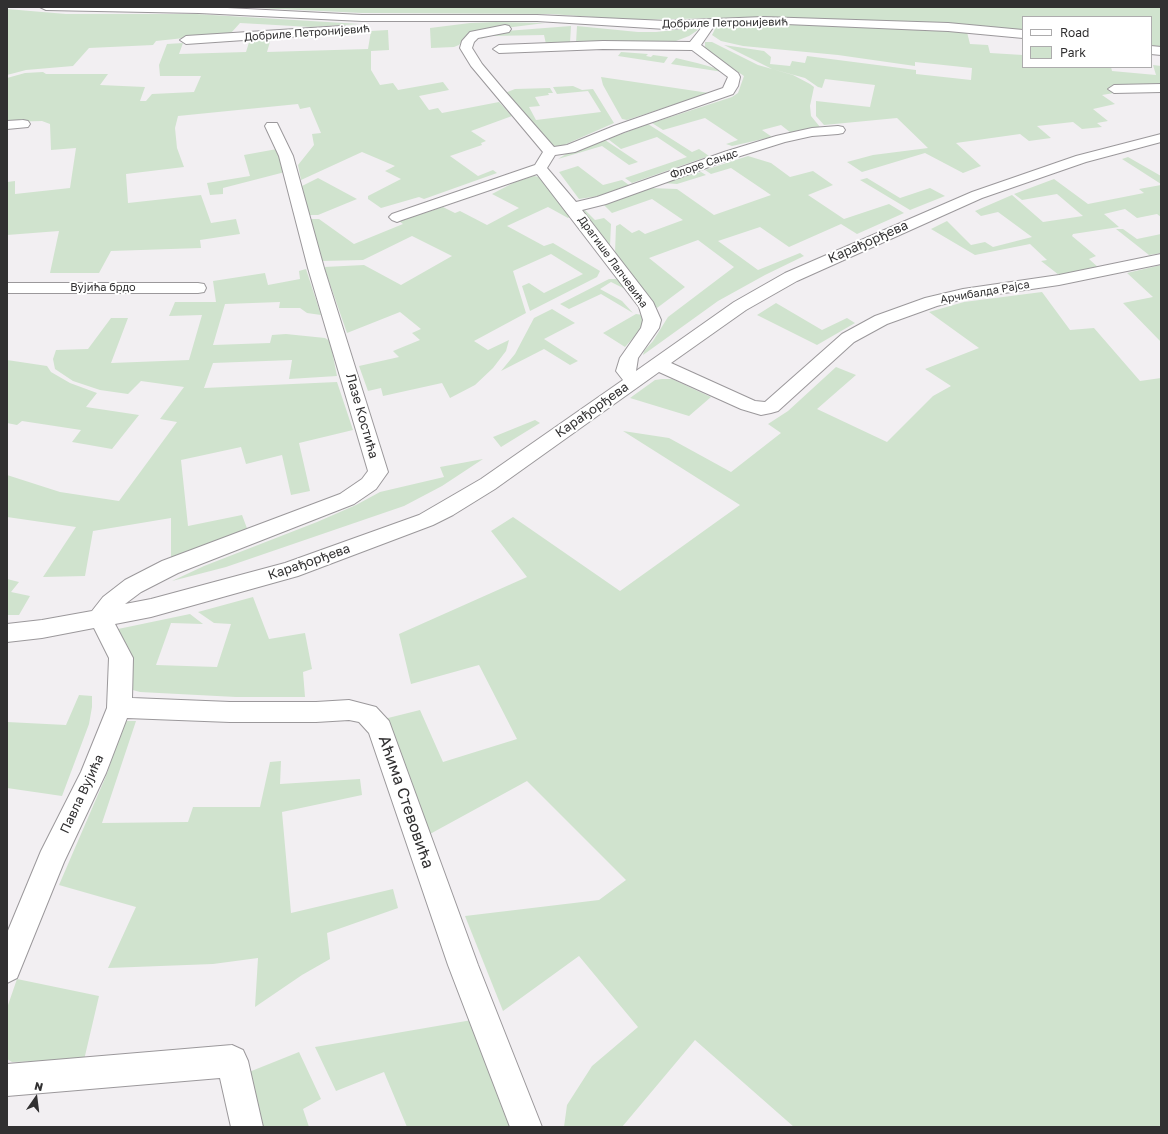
<!DOCTYPE html>
<html>
<head>
<meta charset="utf-8">
<style>
  body { margin:0 }
  #map { position:relative; width:1168px; height:1134px; overflow:hidden; background:#f2eff2; font-family:"Golos Text",sans-serif }
  canvas { display:block }
  .frame { position:absolute; inset:0; border:8px solid #313031; pointer-events:none }
  .legend { position:absolute; left:1022px; top:16px; width:130px; height:52px; box-sizing:border-box; background:#fff; border:1px solid #adacad; margin:0; padding:5px 7px; list-style:none; font-size:12px; color:#313031 }
  .legend li { display:flex; align-items:center; gap:8px; height:20px }
  .legend b { width:20px; border:1px solid #adacad }
  .north { position:absolute; left:16px; top:1078px; width:40px; height:40px; -webkit-text-stroke:3px #fff; paint-order:stroke; rotate:14deg; font-size:11px; font-weight:700; line-height:16px; text-align:center; color:#313031 }
  .north::after { content:''; display:block; margin:auto; width:14px; height:18px; background:#313031; clip-path:polygon(50% 0,100% 100%,50% 72%,0 100%) }
</style>
</head>
<body>
<div id="map">
<canvas width="1168" height="1134"></canvas>
<div class="frame"></div>
<ul class="legend">
<li><b style="height:5px;background:#fff"></b>Road</li>
<li><b style="height:11px;background:#d0e3ce"></b>Park</li>
</ul>
<div class="north">N</div>
</div>
<script>
const ctx = document.querySelector('canvas').getContext('2d');
ctx.lineJoin = 'round';
function fillPath(path, color) { ctx.fillStyle = color; ctx.fill(path, 'evenodd'); }
const toPath = rows => new Path2D(rows.map(r => 'M' + r).join(''));
function stroke(path, color, width, dash) { ctx.strokeStyle = color; ctx.lineWidth = width; ctx.lineCap = dash ? 'butt' : 'round'; ctx.setLineDash(dash || []); ctx.stroke(path); }
function label(font, color, halo, rows, align = 'center') {
  ctx.font = font + ' "Golos Text",sans-serif'; ctx.lineWidth = 4; ctx.setLineDash([]); ctx.textBaseline = 'middle'; ctx.strokeStyle = halo; ctx.fillStyle = color; for (const [text, x, y, turn = 0] of rows) {
    ctx.save(); ctx.translate(x, y); ctx.rotate((+turn || 0) * Math.PI / 180); ctx.textAlign = isNaN(turn) ? turn : align; if (halo) ctx.strokeText(text, 0, 0); ctx.fillText(text, 0, 0); ctx.restore();
  }
}
fillPath(toPath([
  [237,7,1161,7,1161,49,1151,48,1151,17,1023,17,1023,31,760,17,634,20,551,14,362,13],
  [7,9,66,14,196,14,360,24,311,27,240,23,231,33,156,41,153,45,89,48,73,66,26,70,7,75],
  [764,22,967,32,970,44,988,45,990,53,1023,55,1023,67,1111,67,1112,71,1156,75,1153,65,1161,66,1161,85,1102,95,1115,104,1093,109,1108,121,1097,123,1102,127,1082,129,1073,122,1037,126,1051,138,1029,141,1020,134,956,143,981,166,963,173,925,153,862,172,847,162,873,155,928,148,897,118,824,125,816,116,816,101,870,107,875,85,825,79,822,88,818,87,805,78,772,69,724,45,764,51,771,57,770,64,790,66,792,61,805,63,807,56,916,70,916,74,971,80,972,68,915,62,915,66,838,55,743,46,721,41,712,35,716,27,722,25],
  [470,23,496,22,545,23,473,32,466,36,459,45,454,47,431,48,430,28],
  [571,26,570,43,546,44,544,35,491,36,480,39,483,37,506,31],
  [577,26,638,32,656,32,693,28,698,30,689,36,676,41,661,42,576,43],
  [388,30,389,50,371,51,371,70,380,85,393,83,398,90,443,82,449,90,419,96,429,110,438,108,442,113,499,102,512,116,471,131,486,141,481,143,482,145,450,156,478,176,493,170,497,173,424,199,419,197,381,208,368,199,368,196,401,179,385,171,395,166,362,152,301,180,298,165,314,145,312,134,321,133,310,107,300,109,298,104,178,116,175,128,177,148,184,167,126,174,128,203,201,195,211,223,236,219,240,234,200,240,201,248,111,251,99,273,50,273,59,231,7,235,7,182,15,181,15,194,70,188,76,148,51,150,50,124,42,121,7,122,7,78,25,73,43,72,46,74,108,74,100,85,145,87,140,101,146,101,152,94,194,92,201,76,160,76,159,65,167,44,183,43,179,54,246,52,250,39,271,38,267,52,368,49,371,31],
  [705,42,712,42,758,65,793,75,810,84,814,87,810,106,811,116,820,127,791,133,781,125,762,130,772,137,732,146,726,144,738,140,705,118,663,130,652,123,732,97,738,93,744,76,710,53,705,47],
  [621,52,648,54,646,56,651,57,653,55,668,57,664,63,618,56],
  [676,58,697,63,726,71,723,72,671,64],
  [601,77,709,93,627,120,622,119,603,85],
  [573,86,582,90,593,89,614,123,555,149,505,93,515,89,550,88,553,93,548,93,549,95,535,97,540,106,529,107,536,120,601,112,588,91,557,94,553,87],
  [648,124,692,152,699,149,709,156,632,183,625,178,687,157,657,137,621,149,608,139],
  [605,140,638,162,629,165,602,146,558,159,566,154],
  [277,149,285,172,223,188,223,194,210,195,207,183,250,176,244,155],
  [748,156,771,163,790,177,813,171,833,185,808,195,844,219,889,204,904,213,857,234,841,224,789,247,760,227,718,241,758,270,800,253,804,256,765,275,718,301,643,355,644,351,653,341,668,317,734,267,698,240,649,258,685,287,657,308,615,253,616,226,620,224,632,233,639,230,645,234,683,220,652,199,612,213,603,204,649,188,677,189,714,215,771,195,731,168,711,174,705,170],
  [1128,157,1161,176,1161,184,1122,159],
  [578,166,603,185,622,180,629,185,599,196,579,199,559,172],
  [701,172,706,175,677,184,663,183],
  [534,176,540,177,571,216,568,218,548,207,507,226,544,246,553,243,600,271,597,277,530,311,522,286,529,283,544,293,583,274,551,254,513,271,526,313,474,341,488,350,509,340,506,351,493,368,475,385,450,398,442,383,383,396,381,388,368,391,359,366,399,357,393,351,420,340,412,333,421,329,400,312,347,333,324,267,364,265,401,285,452,256,412,236,363,260,322,261,310,219,319,219,354,244,403,224,399,221,443,207,455,213,460,211,487,225,519,208,492,194,515,182],
  [318,178,357,199,318,215,309,215,302,186],
  [867,178,900,198,930,188,945,196,910,210,860,180],
  [1054,179,1088,204,1144,193,1139,189,1161,185,1161,217,1157,214,1137,218,1125,209,1104,214,1119,227,1073,234,1072,236,1096,256,1089,259,1100,269,1059,275,1041,261,1047,260,1030,244,975,255,931,229,947,221,971,245,985,242,993,247,1032,237,998,212,981,216,975,211,1012,195,1043,222,1083,216,1057,194,1022,200,1014,194],
  [583,210,585,210,595,220,604,218,611,224,610,246],
  [1116,229,1123,229,1137,239,1161,234,1161,253,1149,255],
  [1161,265,1161,342,1123,303,1153,297,1127,273],
  [306,269,321,315,307,313,300,308,279,308,280,302,225,304,213,345,270,343,272,335,286,334,325,338,330,341,337,376,289,379,292,360,213,363,204,388,337,382,353,430,299,443,310,491,291,495,282,455,246,464,241,447,181,460,188,526,242,515,248,531,171,558,171,518,93,531,85,576,43,577,76,527,7,517,7,475,60,492,119,501,177,422,160,419,184,387,141,381,128,394,100,390,73,381,55,369,53,359,56,350,88,349,111,318,128,318,111,363,189,360,202,315,169,316,175,302,216,302,213,281,265,273,268,285,300,279,299,271],
  [609,279,617,279,622,282,627,290,611,282,600,289,622,301,633,313,601,294,569,309,560,304],
  [1042,292,1070,330,1094,328,1140,381,1161,378,1161,1127,794,1127,695,1040,622,1127,564,1127,567,1105,592,1066,638,1027,579,956,503,1011,465,916,599,900,626,880,527,781,430,834,384,719,420,710,443,762,517,739,479,665,411,684,399,634,527,577,491,531,513,517,620,591,740,505,623,431,669,438,731,472,781,433,768,424,788,411,836,367,856,375,817,409,887,442,933,396,951,386,925,369,979,348,929,312,964,302],
  [776,303,822,330,847,318,855,323,817,345,757,315],
  [552,309,575,323,544,339,578,361,570,365,544,349,501,371,515,354,534,318],
  [636,314,643,315,644,321,641,329,625,347,603,333],
  [7,360,47,366,51,372,70,383,97,393,86,407,139,415,112,449,72,442,81,430,22,421,17,425,7,423],
  [662,379,672,379,711,397,689,416,630,398,655,380],
  [535,420,540,423,501,447,493,437],
  [483,459,442,486,404,506,226,567,172,581,204,566,317,522,356,505,380,492,444,477,440,467],
  [7,579,19,582,11,592,30,596,19,615,7,615],
  [253,597,269,639,305,633,312,669,303,672,305,697,236,697,140,692,129,689,115,634,118,629,190,614,203,624,171,623,156,665,217,667,231,624,214,623,198,612],
  [79,695,92,696,92,707,89,724,62,796,7,788,7,722,66,725],
  [125,721,136,721,102,823,188,822,193,807,260,807,270,762,281,761,280,784,360,779,362,795,282,812,291,913,393,889,398,908,327,933,330,959,302,975,255,1007,258,958,213,964,108,968,136,907,59,885,106,776],
  [17,979,99,996,84,1060,12,1062,7,1059,7,1008],
  [472,1020,512,1127,407,1127,384,1072,336,1091,315,1047],
  [299,1052,321,1099,303,1109,309,1127,258,1127,249,1072]
]), '#d0e3ce');
const minor = toPath([
  [40,7,208,7,362,15,537,15,666,21,763,17,948,23,1023,30,1023,38,948,31,763,23,714,26,701,45,738,73,740,77,738,86,733,94,624,132,575,152,555,155,547,168,576,202,597,197,724,152,776,136,812,128,838,126,843,127,845,130,843,133,838,134,812,136,785,142,734,158,606,204,582,210,653,302,661,320,659,328,638,358,636,371,734,302,785,273,972,192,1076,156,1161,134,1161,142,1086,162,982,198,797,281,746,310,671,363,755,401,765,402,842,334,875,316,925,298,963,289,1059,275,1161,254,1161,264,1059,285,963,299,937,306,887,324,854,342,778,411,771,413,761,415,741,409,659,372,495,489,453,515,433,525,298,576,151,617,115,624,133,658,132,698,230,702,316,702,349,700,376,707,389,721,478,965,542,1127,510,1127,448,965,369,733,359,722,349,720,316,722,230,722,127,718,106,773,64,862,17,978,7,983,7,933,41,851,81,772,107,708,109,658,94,628,42,638,7,642,7,624,42,620,92,611,103,597,125,580,162,561,340,494,362,479,368,471,308,268,279,156,265,126,267,123,277,123,293,156,324,268,388,472,376,489,354,504,178,573,141,592,125,604,151,599,285,563,419,515,481,479,623,380,616,371,620,358,641,328,643,320,639,307,537,174,402,220,397,222,392,220,389,217,392,214,535,165,543,152,471,66,460,48,462,41,470,32,505,25,509,26,511,29,509,32,478,38,474,42,472,48,482,64,503,89,554,147,567,145,614,126,723,88,728,77,692,50,603,49,499,53,493,49,499,45,603,41,690,42,702,27,666,29,537,21,362,21,199,13,46,10,40,7],
  [342,26,346,27,348,30,346,33,186,44,180,40,186,36,342,26],
  [1151,46,1161,47,1161,55,1151,54,1151,46],
  [1161,84,1161,92,1114,93,1108,89,1114,85,1161,84],
  [23,120,28,121,30,124,28,127,7,129,7,121,23,120],
  [7,283,198,283,204,284,206,288,204,292,198,293,7,293,7,283],
  [232,1045,243,1050,248,1061,263,1127,231,1127,220,1078,7,1096,7,1064,232,1045]
]);
stroke(minor, '#9b989b', 2);
fillPath(minor, '#fff');
label('11px', '#313031', '#fff', [
  ["Добриле Петронијевић",725,23,-1],
  ["Добриле Петронијевић",307,33,-4],
  ["Флоре Сандс",704,164,-19],
  ["Драгише Лапчевића",613,262,54],
  ["Вујића брдо",103,288],
  ["Арчибалда Рајса",985,292,-10]
]);
label('13px', '#313031', '#fff', [
  ["Карађорђева",868,242,-24],
  ["Карађорђева",592,410,-35],
  ["Лазе Костића",362,416,74],
  ["Карађорђева",309,562,-19],
  ["Павла Вујића",82,794,-65]
]);
label('16px', '#313031', '#fff', [
  ["Аћима Стевовића",406,802,71]
]);
</script>
</body>
</html>
